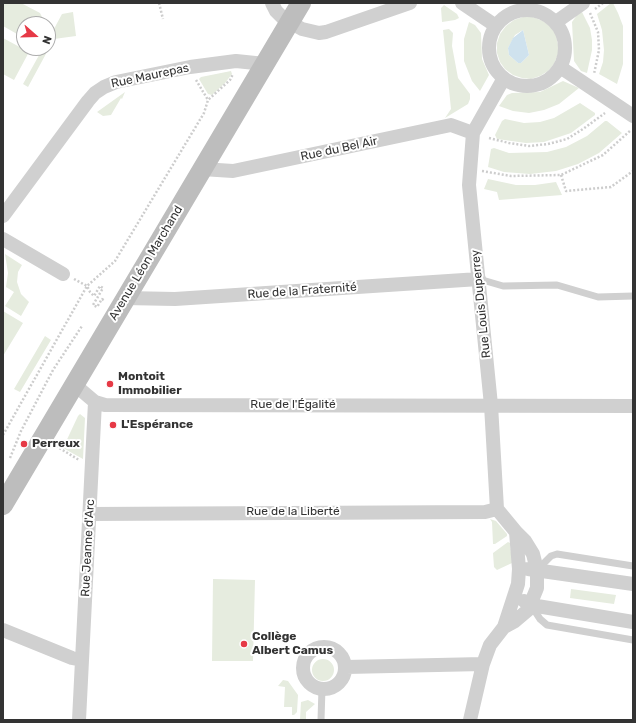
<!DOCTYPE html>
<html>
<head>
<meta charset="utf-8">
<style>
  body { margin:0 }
  #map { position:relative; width:636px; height:723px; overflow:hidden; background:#fff; font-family:Rubik,sans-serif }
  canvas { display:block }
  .frame { position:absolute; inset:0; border:4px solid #333; pointer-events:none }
  .north { position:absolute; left:16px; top:16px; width:40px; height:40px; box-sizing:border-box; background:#fff; border:1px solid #adadad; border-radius:50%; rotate:110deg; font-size:11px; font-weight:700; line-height:16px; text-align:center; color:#333 }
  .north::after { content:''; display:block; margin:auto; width:14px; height:18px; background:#e63946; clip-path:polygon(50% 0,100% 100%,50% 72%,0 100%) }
</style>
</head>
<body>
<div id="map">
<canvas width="636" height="723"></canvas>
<div class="frame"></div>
<div class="north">N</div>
</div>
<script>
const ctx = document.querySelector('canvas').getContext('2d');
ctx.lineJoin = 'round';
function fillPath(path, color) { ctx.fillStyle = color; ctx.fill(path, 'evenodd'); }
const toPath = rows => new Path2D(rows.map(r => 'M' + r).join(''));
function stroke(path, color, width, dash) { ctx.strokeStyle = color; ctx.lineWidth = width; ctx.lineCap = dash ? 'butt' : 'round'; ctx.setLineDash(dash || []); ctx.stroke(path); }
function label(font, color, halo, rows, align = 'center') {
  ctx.font = font + ' Rubik,sans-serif'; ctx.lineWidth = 4; ctx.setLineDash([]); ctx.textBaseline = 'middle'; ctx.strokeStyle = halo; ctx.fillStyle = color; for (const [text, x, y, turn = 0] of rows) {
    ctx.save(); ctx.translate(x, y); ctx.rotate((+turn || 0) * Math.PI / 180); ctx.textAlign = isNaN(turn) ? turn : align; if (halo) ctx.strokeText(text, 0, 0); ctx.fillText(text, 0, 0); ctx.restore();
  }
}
fillPath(toPath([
  [3,3,21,3,40,13,44,21,42,24,24,24,24,38,3,26],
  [611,3,613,3,618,13,623,26,623,64,617,84,599,74,603,62,604,50,602,30,597,14],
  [444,5,457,14,459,18,455,20,442,22,441,8],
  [73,12,76,36,54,39,28,87,23,84,43,48,48,48,48,40,62,14],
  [582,12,590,28,592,40,592,50,587,73,581,71,574,61,572,22,577,15],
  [523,17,533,17,543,21,551,27,556,35,558,45,558,54,554,64,548,71,540,76,531,79,522,78,513,75,505,69,500,62,497,53,497,43,500,34,506,26,514,20],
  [523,30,529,55,521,63,518,63,509,55,508,48,515,35],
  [469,22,475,25,481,33,482,59,489,75,480,91,472,81,464,61,464,39],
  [449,29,453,33,452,46,458,78,470,94,470,99,468,104,445,118,451,109,443,30],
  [3,38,29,52,14,80,3,74],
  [231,71,232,74,225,83,212,95,208,94,199,79,201,77],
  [563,81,579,88,559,104,544,110,529,113,513,111,499,106,507,95,512,93,540,92],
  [125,92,122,99,121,98,111,115,103,116,97,112],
  [580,103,595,113,595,115,571,133,544,142,526,143,497,139,495,135,502,121,505,119,524,123,540,122,554,118],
  [605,121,607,121,622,133,599,153,578,164,556,171,530,174,504,172,488,167,491,149,494,148,509,153,547,152,566,147,587,136],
  [488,179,516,185,535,185,556,182,562,195,499,200,497,192,484,189],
  [5,254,22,265,18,272,17,282,21,294,29,302,21,316,5,306,14,292,6,287,8,273],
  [3,311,23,323,3,356],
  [45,336,51,340,20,392,14,389],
  [80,414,85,418,83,459,63,448,78,416],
  [490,519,496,521,507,534,507,536,495,544,493,544,492,522],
  [508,542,510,543,512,563,497,570,494,567,493,553],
  [213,579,255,580,253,661,212,661],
  [571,589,616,595,614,604,570,598],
  '312 670a11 11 0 1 1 22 0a11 11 0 1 1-22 0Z',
  [283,680,288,681,298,695,297,712,294,715,292,715,292,707,284,707,285,687,278,686],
  [308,700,315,704,306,712,306,720,300,720,301,702]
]), '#e6ecdf');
fillPath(toPath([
  [523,30,529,55,521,63,518,63,509,55,508,48,513,38]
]), '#cfe2ee');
stroke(toPath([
  [159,3,163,19],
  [595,9,603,3],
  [590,13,598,32,599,50,594,74],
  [196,80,208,100],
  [489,138,509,143,529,146,548,144,567,139,583,129,605,113],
  [482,171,511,176,561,175,603,155,631,130],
  [561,175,566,191,611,187,633,171],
  [74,279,87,286,90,292,94,296,100,286,103,288,93,305,97,307,102,299,105,301],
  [3,435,87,286,115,261,204,113,208,100,230,80,233,74],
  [56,446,79,460],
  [10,458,21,431,53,370,82,326]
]), '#cdcdcd', 2.5, [2, 2]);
stroke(toPath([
  [479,279,503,286,557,285,598,297,633,296],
  [537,570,551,556,557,554,633,566],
  [531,605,540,619,547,625,633,640],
  [321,720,322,688]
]), '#d0d0d0', 7);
stroke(toPath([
  [272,3,276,11,284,19,302,29,319,33,326,32,410,3],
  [462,3,496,26],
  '489 48a38 38 0 1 1 76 0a38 38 0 1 1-76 0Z',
  [556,22,583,3],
  [560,67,633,116],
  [504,78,473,133,469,185,491,405,497,509,516,532],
  [202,169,233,171,451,125,473,133],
  [3,216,88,101,95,93,104,87,116,82,190,67,236,61,265,64],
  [3,239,63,274],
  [125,298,175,299,479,279],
  [75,385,95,402,79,720],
  [95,402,105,405,633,406],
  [90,514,485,512,497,509],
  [528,569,633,584],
  [524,601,531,605,633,622],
  [3,630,72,658,82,660],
  '303 668a21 21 0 1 1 42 0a21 21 0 1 1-42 0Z',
  [346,667,483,664],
  [470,720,483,664,490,645,504,627,515,621,528,610,537,588,537,570,533,554,525,541,516,532,519,569,518,584,504,627]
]), '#d0d0d0', 14);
stroke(toPath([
  [3,505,301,3]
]), '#bdbdbd', 20);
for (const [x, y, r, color] of [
  [110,384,4,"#e63946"],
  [113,425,4,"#e63946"],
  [24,444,4,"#e63946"],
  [244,644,4,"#e63946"]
]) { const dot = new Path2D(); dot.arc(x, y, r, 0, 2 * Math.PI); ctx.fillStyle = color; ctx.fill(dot); stroke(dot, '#fff', 1.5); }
label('12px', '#333', '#fff', [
  ["Rue Maurepas",150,76,-12],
  ["Rue du Bel Air",339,149,-12],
  ["Avenue Léon Marchand",146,263,-59],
  ["Rue de la Fraternité",302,291,-4],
  ["Rue Louis Duperrey",481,304,-96],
  ["Rue de l'Égalité",293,405],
  ["Rue de la Liberté",293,512],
  ["Rue Jeanne d'Arc",88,548,-87]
]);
label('bold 12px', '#333', '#fff', [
  ["Montoit",118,377],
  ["Immobilier",118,391],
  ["L'Espérance",121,425],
  ["Perreux",32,444],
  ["Collège",252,637],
  ["Albert Camus",252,651]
], 'left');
</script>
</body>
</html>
